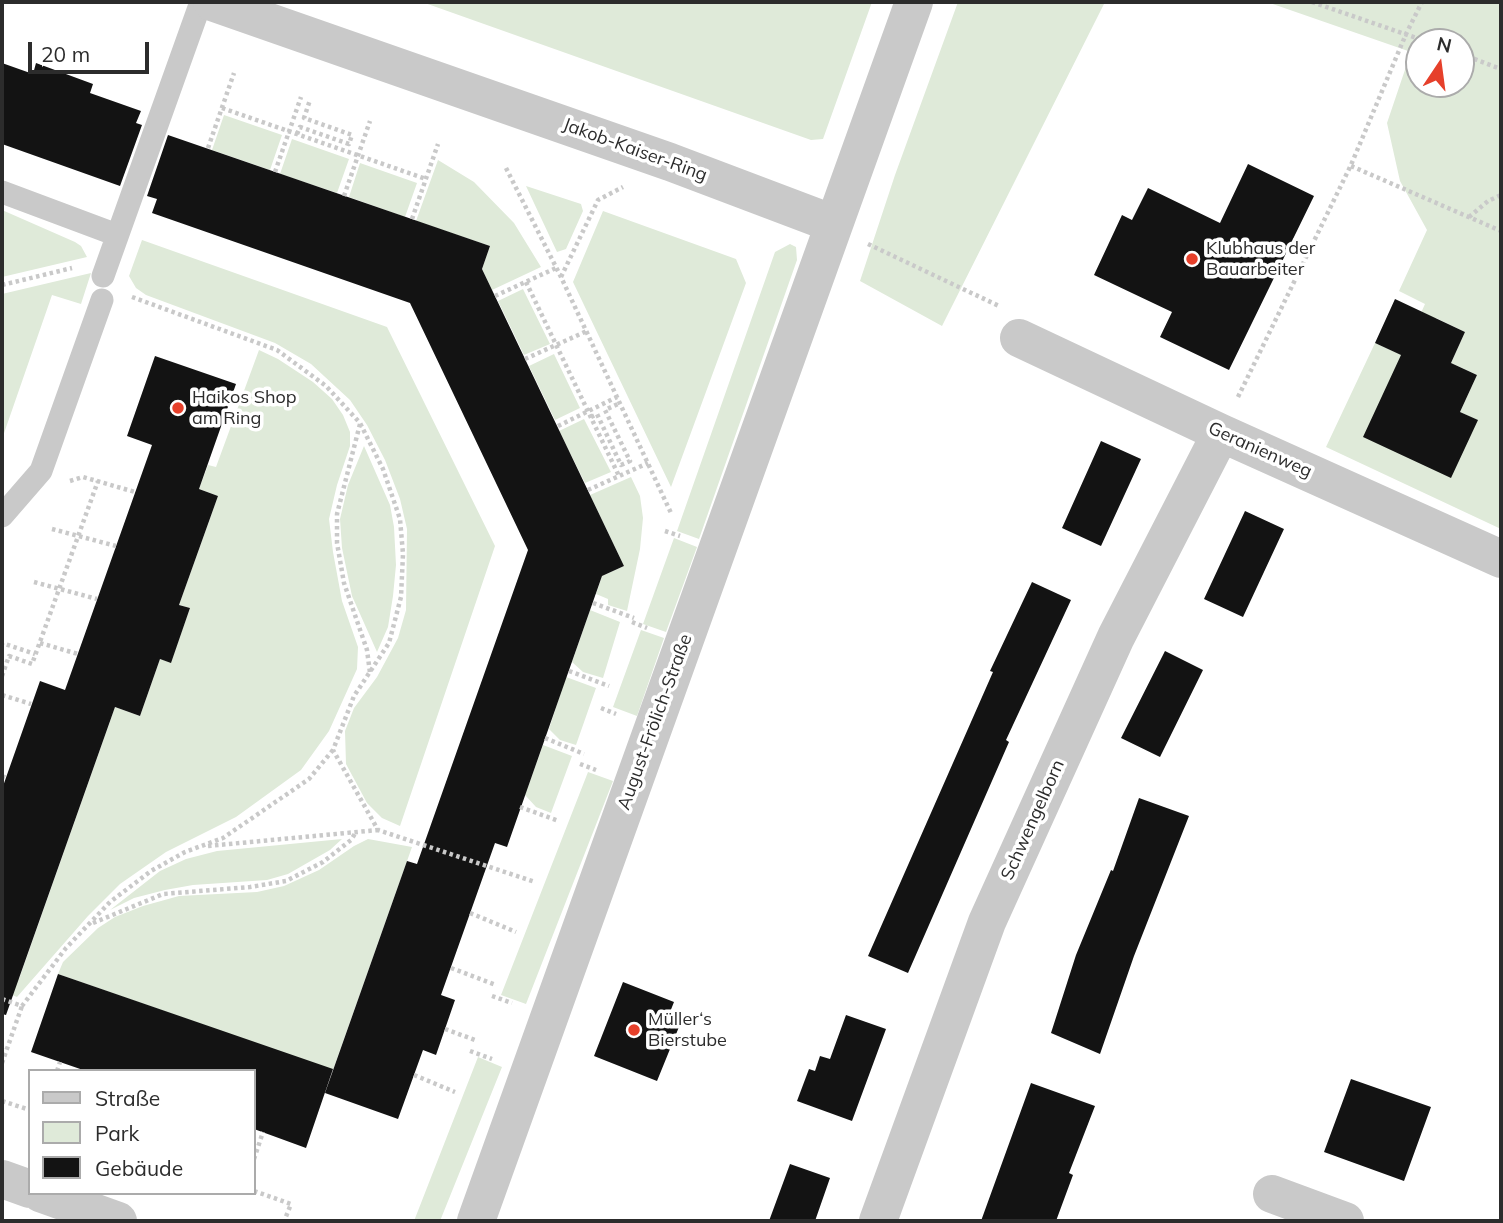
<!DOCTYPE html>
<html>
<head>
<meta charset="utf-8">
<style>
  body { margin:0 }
  #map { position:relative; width:1503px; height:1223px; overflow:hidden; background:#fff; font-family:Mulish,sans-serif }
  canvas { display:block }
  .frame { position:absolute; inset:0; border:4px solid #2c2c2c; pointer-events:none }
  .legend { position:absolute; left:28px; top:1069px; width:228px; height:126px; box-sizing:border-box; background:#fff; border:2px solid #ababab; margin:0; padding:9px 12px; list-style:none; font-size:21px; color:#2c2c2c }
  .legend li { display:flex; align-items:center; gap:14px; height:35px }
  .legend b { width:35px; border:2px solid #ababab }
  .north { position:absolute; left:1405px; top:28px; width:70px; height:70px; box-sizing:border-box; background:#fff; border:2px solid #ababab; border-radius:50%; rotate:13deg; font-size:19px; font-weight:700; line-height:28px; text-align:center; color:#2c2c2c }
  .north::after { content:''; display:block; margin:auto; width:24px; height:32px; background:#e6402b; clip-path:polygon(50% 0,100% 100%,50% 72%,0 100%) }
  .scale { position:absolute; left:28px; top:42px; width:121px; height:32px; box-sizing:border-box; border:4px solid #2c2c2c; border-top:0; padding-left:9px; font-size:21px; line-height:24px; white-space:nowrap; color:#2c2c2c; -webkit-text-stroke:5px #fff; paint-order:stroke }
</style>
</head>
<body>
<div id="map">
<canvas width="1503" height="1223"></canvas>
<div class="frame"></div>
<ul class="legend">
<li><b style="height:9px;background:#c9c9c9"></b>Straße</li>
<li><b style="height:19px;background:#dfead9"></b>Park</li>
<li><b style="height:19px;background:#131313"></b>Gebäude</li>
</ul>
<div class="north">N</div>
<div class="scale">20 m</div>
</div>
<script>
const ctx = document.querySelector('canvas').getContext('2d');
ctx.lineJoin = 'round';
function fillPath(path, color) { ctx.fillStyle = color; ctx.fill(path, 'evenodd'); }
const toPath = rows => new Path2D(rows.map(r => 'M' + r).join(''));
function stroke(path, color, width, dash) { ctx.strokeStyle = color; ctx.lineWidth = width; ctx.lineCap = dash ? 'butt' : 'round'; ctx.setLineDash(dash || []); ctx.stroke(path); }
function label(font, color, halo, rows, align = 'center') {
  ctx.font = font + ' Mulish,sans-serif'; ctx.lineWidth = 7; ctx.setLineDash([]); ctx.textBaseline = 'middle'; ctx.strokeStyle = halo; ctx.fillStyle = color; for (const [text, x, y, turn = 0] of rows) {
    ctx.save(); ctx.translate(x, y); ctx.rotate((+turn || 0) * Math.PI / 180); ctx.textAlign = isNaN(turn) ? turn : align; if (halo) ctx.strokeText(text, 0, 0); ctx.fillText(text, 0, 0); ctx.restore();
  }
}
fillPath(toPath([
  [422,2,872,2,823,139,811,140],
  [958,2,1105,2,942,326,860,281,895,175],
  [1267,2,1501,2,1501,529,1326,447,1375,343,1402,355,1425,304,1399,291,1427,230,1400,181,1387,123,1411,52],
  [1419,42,1461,42,1461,84,1419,84],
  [1436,318,1465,332,1451,363,1477,375,1460,412,1477,420,1364,437],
  [224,115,282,135,270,170,212,150],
  [292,139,349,159,337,193,280,174],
  [438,160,474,182,514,223,541,267,492,290,482,269,490,246,416,221],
  [360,163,417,183,405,217,349,197],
  [526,186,581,204,583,211,566,249,557,252],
  [2,210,75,242,81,246,87,257,2,277],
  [603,211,736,259,746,283,671,487,573,282],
  [142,240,387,327,495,546,400,826,382,818,367,803,346,764,345,731,354,708,377,677,398,638,406,610,407,529,400,499,385,460,367,425,350,400,311,364,275,343,146,295,136,288,129,276],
  [790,244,796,247,797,260,699,539,677,531,775,252],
  [91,273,81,304,52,295,2,439,2,294],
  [523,289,550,344,524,355,498,301],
  [259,350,278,359,313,382,332,399,343,415,350,432,350,446,337,485,329,519,333,552,342,601,358,647,357,669,329,731,301,770,236,817,166,852,120,884,88,916,17,997,2,991,2,974,19,979,115,707,140,716,160,659,171,662,190,608,179,605,218,496,199,489,208,465,216,467],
  [554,354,580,408,555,420,529,366],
  [584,419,611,472,585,483,559,431],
  [364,446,390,505,394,527,396,565,393,596,388,627,377,652,352,596,342,548,340,519,348,485],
  [631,477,640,496,643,518,640,549,627,611,608,605,608,599,596,594,602,576,624,566,590,495],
  [674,538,697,547,666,632,643,624],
  [590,610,620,622,603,678,583,672,572,662],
  [641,630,664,638,637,716,613,707],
  [566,677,596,688,576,745,560,740,549,729],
  [543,745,572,756,551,813,536,807,525,795],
  [588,772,613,781,526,1004,501,995],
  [342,839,330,850,288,874,267,880,193,885,165,890,134,898,110,910,160,871,186,859,217,851],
  [368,839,412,847,333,1070,58,974,63,962,98,928,115,917,143,906,179,896,257,892,284,886,319,870,354,846],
  [478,1057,502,1067,440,1221,414,1221]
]), '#dfead9');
fillPath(toPath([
  [2,63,33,74,36,63,93,84,90,93,141,111,136,123,142,125,120,186,2,144],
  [168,135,490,246,482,269,624,566,602,576,507,847,495,843,441,995,455,1000,436,1055,423,1050,398,1119,325,1093,407,861,417,864,528,550,410,303,152,213,157,199,147,196],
  [1248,164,1314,196,1229,370,1160,337,1172,312,1094,275,1122,215,1132,220,1148,188,1220,223],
  [1395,299,1465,332,1451,363,1477,375,1460,412,1478,420,1451,478,1363,437,1401,355,1375,343],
  [155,356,236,384,199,489,218,496,179,605,190,608,171,663,160,659,140,716,115,707,6,1015,2,1014,2,789,40,681,65,690,152,445,127,436],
  [1101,441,1141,459,1101,546,1062,528],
  [1245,511,1284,529,1243,617,1204,599],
  [1032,582,1071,600,1006,740,1009,742,908,973,868,956,993,672,990,671],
  [1165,651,1203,670,1160,757,1121,738],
  [1139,798,1189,816,1134,956,1100,1054,1051,1033,1076,955,1111,870,1113,871],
  [58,974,333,1069,306,1148,254,1129,254,1071,86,1071,31,1052],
  [623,982,674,1002,668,1017,681,1022,657,1081,594,1056],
  [846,1015,886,1029,852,1121,797,1101,809,1069,815,1071,820,1056,830,1059],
  [1351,1079,1431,1107,1404,1181,1324,1152],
  [1031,1083,1095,1106,1069,1173,1073,1175,1056,1221,981,1221],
  [790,1164,830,1178,815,1221,769,1221]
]), '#131313');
stroke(toPath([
  [1312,2,1428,42],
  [1461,54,1501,69],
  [222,108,426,179],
  [297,134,300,127,349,144,352,135,304,118,310,100],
  [208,148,234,73],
  [1351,166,1501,231],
  [506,168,561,277,671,513],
  [275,172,301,97],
  [344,196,370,121],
  [1469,217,1488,201,1501,195],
  [412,219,438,144],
  [868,244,999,306],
  [561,277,598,200,623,187],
  [526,282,619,476],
  [2,285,72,268],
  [495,296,556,268],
  [132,297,277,350,326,386,360,423,383,469,400,519,403,554,401,597,389,643,354,696,333,750,378,830,535,882],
  [525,359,587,331],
  [1238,397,1351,165,1406,34,1422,2],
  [591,417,597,414,621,465,630,461,605,410,620,403],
  [360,424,337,514,337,543,344,583,367,650,370,673],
  [558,426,617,397],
  [70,481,83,477,135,492],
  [588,490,648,463],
  [52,529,116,546],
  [665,531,680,536],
  [34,582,97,599],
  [593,603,634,618],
  [632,622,647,628],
  [40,643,78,654],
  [2,645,2,643,35,654],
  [569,671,609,686],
  [2,676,9,656,32,664,98,481],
  [2,695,31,704],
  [601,708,616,714],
  [545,738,584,754],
  [580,764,596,770],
  [2,776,6,778],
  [520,807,559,821],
  [208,846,378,830],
  [470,913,516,932],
  [93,923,163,894,250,887,286,881,323,862,351,840,356,832],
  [451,968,496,985],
  [492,996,512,1003],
  [2,999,22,1006,66,948,110,902,151,871,185,852,223,838,309,779,333,750],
  [445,1029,475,1040],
  [470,1051,492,1059],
  [2,1063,22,1006],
  [57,1071,60,1062],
  [414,1075,455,1092],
  [2,1101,30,1110],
  [254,1159,263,1132],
  [254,1191,291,1204,285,1219]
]), '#c9c9c9', 4.5, [3.5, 3.5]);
stroke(toPath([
  [2,192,117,235],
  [103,276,201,2],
  [2,516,41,471,102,300]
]), '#c9c9c9', 23);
stroke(toPath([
  [212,2,670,162,834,224],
  [1019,338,1221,433,1501,559],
  [2,1179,30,1189],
  [40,1193,118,1221],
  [1272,1194,1345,1221],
  [476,1221,914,2],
  [878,1221,987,922,1116,637,1221,433]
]), '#c9c9c9', 38);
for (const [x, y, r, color] of [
  [1192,259,7,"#e6402b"],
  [178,408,7,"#e6402b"],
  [634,1030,7,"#e6402b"]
]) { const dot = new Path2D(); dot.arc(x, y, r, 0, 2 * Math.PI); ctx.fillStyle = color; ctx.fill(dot); stroke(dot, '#fff', 2.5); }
label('18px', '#2c2c2c', '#fff', [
  ["Jakob-Kaiser-Ring",635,150,20],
  ["Geranienweg",1260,450,24],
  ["August-Frölich-Straße",655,722,-70],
  ["Schwengelborn",1033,820,-66]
]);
label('18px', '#2c2c2c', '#fff', [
  ["Klubhaus der",1206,249],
  ["Bauarbeiter",1206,270],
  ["Haikos Shop",192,398],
  ["am Ring",192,419],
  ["Müller‘s",648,1020],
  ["Bierstube",648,1041]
], 'left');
</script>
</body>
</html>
